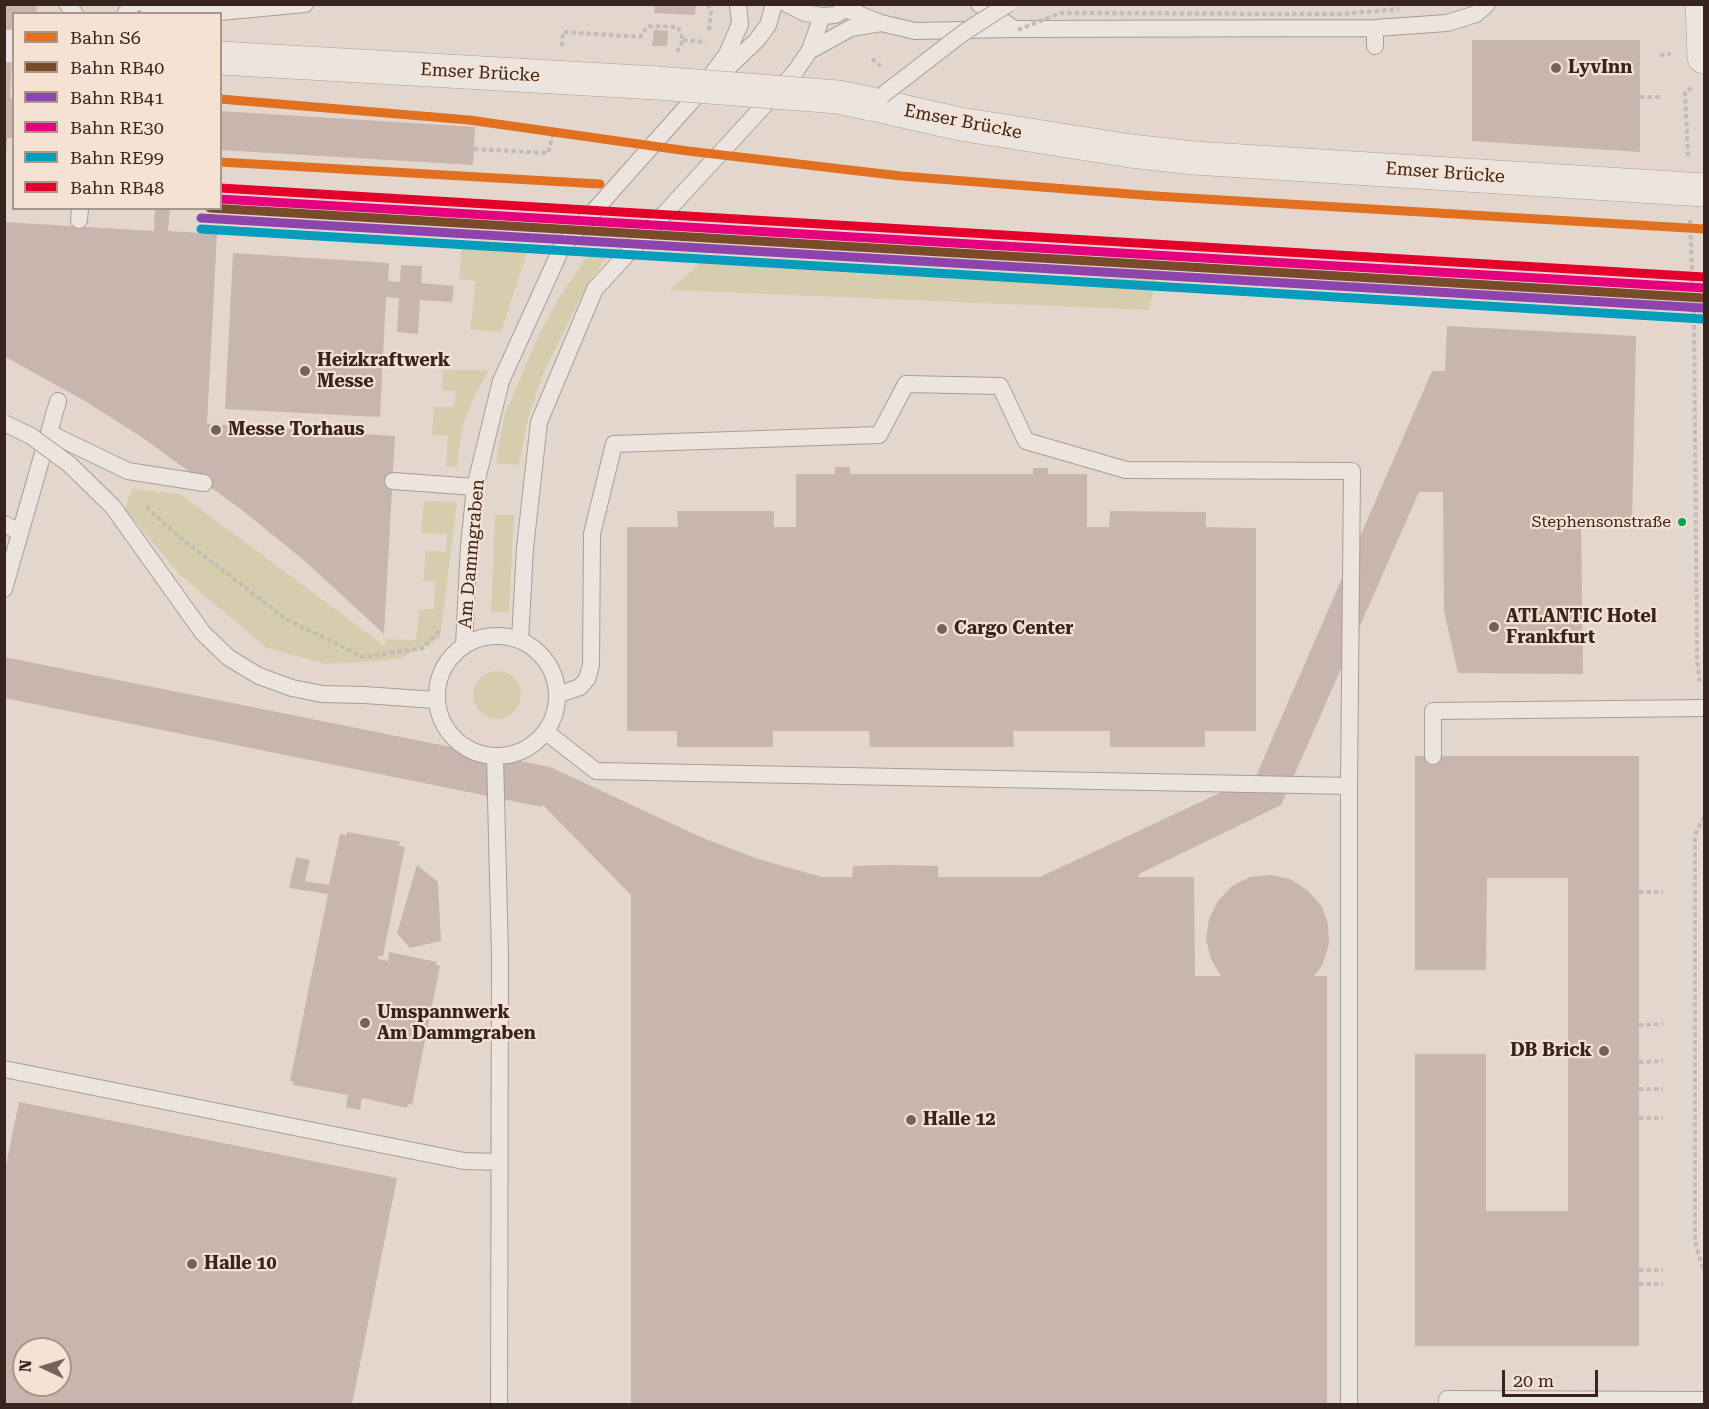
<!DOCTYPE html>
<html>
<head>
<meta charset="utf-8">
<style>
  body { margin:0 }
  #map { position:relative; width:1709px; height:1409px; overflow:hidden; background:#e3d7cd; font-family:"Roboto Serif",serif }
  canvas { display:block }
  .frame { position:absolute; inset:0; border:6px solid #38241e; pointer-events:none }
  .legend { position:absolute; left:12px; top:12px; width:210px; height:198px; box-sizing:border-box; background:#f5e2d3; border:2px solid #a9968b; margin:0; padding:8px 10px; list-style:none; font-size:18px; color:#38241e }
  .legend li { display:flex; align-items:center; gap:12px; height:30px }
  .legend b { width:30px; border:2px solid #a9968b }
  .north { position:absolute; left:12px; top:1337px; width:60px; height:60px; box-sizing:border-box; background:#f5e2d3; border:2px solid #a9968b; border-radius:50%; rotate:274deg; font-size:16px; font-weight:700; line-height:24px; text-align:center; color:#38241e }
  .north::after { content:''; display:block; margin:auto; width:21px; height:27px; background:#74635b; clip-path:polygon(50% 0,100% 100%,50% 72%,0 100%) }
  .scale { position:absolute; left:1502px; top:1370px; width:96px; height:27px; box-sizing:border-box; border:3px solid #38241e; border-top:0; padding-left:8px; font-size:18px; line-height:21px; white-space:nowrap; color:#38241e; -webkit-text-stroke:4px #f5e2d3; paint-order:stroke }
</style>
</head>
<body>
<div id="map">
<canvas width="1709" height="1409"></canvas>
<div class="frame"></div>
<ul class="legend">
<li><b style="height:8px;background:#e27021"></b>Bahn S6</li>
<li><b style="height:8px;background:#7a4b2a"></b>Bahn RB40</li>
<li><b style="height:8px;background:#8e44ad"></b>Bahn RB41</li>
<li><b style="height:8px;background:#e5007d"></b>Bahn RE30</li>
<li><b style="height:8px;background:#069cbc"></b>Bahn RE99</li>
<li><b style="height:8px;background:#e4002b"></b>Bahn RB48</li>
</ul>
<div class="north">N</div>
<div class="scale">20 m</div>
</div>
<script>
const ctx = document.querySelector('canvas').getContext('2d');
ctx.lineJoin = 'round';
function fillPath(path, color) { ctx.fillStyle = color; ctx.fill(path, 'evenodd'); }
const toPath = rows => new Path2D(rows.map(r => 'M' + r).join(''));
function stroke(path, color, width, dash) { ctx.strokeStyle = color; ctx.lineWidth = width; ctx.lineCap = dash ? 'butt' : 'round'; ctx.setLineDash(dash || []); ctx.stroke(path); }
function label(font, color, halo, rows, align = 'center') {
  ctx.font = font + ' "Roboto Serif",serif'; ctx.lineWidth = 4.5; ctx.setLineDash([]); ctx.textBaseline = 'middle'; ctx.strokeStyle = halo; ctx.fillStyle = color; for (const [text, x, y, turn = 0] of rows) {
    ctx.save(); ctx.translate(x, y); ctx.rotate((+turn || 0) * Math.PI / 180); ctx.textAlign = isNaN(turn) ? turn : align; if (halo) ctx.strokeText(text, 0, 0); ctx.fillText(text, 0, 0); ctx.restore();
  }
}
fillPath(toPath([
  [462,245,527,252,501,332,470,330,476,281,459,279],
  [587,256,608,256,587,285,543,374,527,422,519,465,496,463,504,416,537,339,558,299],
  [707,257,812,263,813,266,1156,280,1149,310,670,290],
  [443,370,489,370,472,401,462,429,457,467,446,466,448,436,432,435,434,407,454,407,456,391,442,391],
  [132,489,180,494,385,646,386,639,416,640,419,610,434,609,435,582,423,581,426,550,446,552,447,534,421,533,424,501,457,502,440,638,401,658,366,662,326,664,267,648,181,576,125,509],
  [495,515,514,515,509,613,491,612],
  '473 695a24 24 0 1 1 48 0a24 24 0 1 1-48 0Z'
]), '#d6cdaf');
fillPath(toPath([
  [4,4,36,4,37,14,14,14,10,98,14,98,14,138,7,138,6,156],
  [655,4,696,4,695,15,654,13],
  [654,30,668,31,667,46,652,46],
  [1472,40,1640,40,1640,152,1472,141],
  [220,111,475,127,473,165,220,150],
  [155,208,170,208,168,231,217,234,207,424,395,436,384,634,306,562,242,510,143,438,85,401,4,356,4,222,154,231],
  [233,253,389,263,388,281,400,282,401,265,422,266,421,283,454,286,452,302,420,300,418,334,397,332,399,298,386,297,380,417,225,409],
  [1447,326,1636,336,1632,525,1581,524,1583,674,1458,673,1444,611,1443,492,1419,492,1281,805,1139,874,1138,877,1194,877,1195,976,1221,976,1211,959,1206,939,1209,919,1218,901,1232,886,1250,877,1270,875,1290,879,1307,890,1321,905,1328,924,1329,944,1323,964,1314,976,1327,976,1327,1404,631,1404,631,895,543,805,542,807,4,698,4,657,550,767,703,838,758,859,822,877,852,877,853,866,892,865,938,866,938,877,1040,877,1256,776,1432,371,1445,371],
  [835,467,850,467,850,474,1033,474,1033,468,1048,468,1048,474,1087,474,1087,527,1109,527,1110,511,1206,512,1206,527,1256,528,1256,731,1205,731,1205,747,1110,747,1110,731,1013,731,1014,747,870,747,869,731,773,731,773,747,677,747,677,731,627,731,627,527,678,527,677,511,774,511,774,527,796,527,796,474,835,474],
  [1415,756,1639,756,1639,1346,1415,1346,1415,1054,1486,1054,1486,1211,1568,1211,1568,878,1487,878,1486,970,1415,970],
  [347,832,397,841,400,842,399,846,405,847,383,956,378,956,378,959,388,961,389,952,437,962,436,965,440,966,412,1105,408,1104,407,1108,362,1098,360,1110,346,1107,348,1095,293,1085,294,1082,290,1081,328,894,289,888,296,857,310,860,305,881,329,885,340,834,347,835],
  [417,865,438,882,441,941,410,948,397,933],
  [19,1102,397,1178,352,1404,4,1404,4,1175],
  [24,1349,60,1349,60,1385,24,1385]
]), '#c8b5ae');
const service = toPath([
  [67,4,75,14],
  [144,4,209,13,305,4],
  [787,4,805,13,822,16,835,15,855,4],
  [979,4,1014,29,1375,28,1447,23,1476,14,1487,4],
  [848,10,881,23,915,31,1012,29],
  [125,14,133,4],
  [1375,28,1375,46],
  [811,50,851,28,881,23],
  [719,76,757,40,768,25,774,4],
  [79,220,80,208],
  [49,433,128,471,204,483],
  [393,481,475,487],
  [4,524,20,532],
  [4,589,58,401],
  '437 696a60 60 0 1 1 120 0a60 60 0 1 1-120 0Z',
  [520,640,525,548,539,422,595,289,795,72,810,50,822,16],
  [464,645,469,546,475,487,501,381,562,247,697,95,727,54,740,24,738,4],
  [364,695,436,700],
  [557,695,580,687,587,679,591,665,592,534,614,444,879,435,906,384,1000,386,1026,441,1126,470,1352,471,1349,786],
  [546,732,596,771,1349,786,1349,1404],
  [1433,756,1433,711,1704,708],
  [495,757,500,956,499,1404],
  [4,1069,464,1161,499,1162],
  [1447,1404,1447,1399,1704,1400]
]);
const minor = toPath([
  [4,46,14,46],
  [220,58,657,83],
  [871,104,960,124,1131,151]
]);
const tertiary = toPath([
  [1702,4,1704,57]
]);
stroke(service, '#a89d96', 18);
stroke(minor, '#a89d96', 34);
stroke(tertiary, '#a89d96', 34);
stroke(toPath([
  [708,4,711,11,709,30],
  [683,40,706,42],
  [562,46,563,32,640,37,648,26,678,27,683,40,677,52],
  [1660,55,1671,54],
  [872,59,881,66],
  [1640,97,1661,97],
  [474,149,548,153,553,134,622,144],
  [1688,156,1685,92,1693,87],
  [1690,220,1694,321,1697,659,1700,684],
  [146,507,182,539,286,619,363,657,423,648,439,631],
  [1704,817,1695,835,1695,1242,1704,1272],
  [1639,892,1663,892],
  [1639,1025,1663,1024],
  [1639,1062,1663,1061],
  [1639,1089,1663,1089],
  [1639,1118,1663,1118],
  [1639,1270,1663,1270],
  [1639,1284,1663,1284]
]), '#c4bbb5', 4, [4.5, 3]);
stroke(service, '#ece4de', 16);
stroke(minor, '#ece4de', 33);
stroke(tertiary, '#ece4de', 33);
const serviceBridge = toPath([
  [871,104,963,33,1008,4],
  [4,423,31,436,69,464,113,507,203,633,229,658,259,676,292,688,322,694,364,695]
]);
const minorBridge = toPath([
  [657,83,838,97,871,104],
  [1131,151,1194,158,1704,190]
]);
stroke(serviceBridge, '#a89d96', 18, []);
stroke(minorBridge, '#a89d96', 34, []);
stroke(toPath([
  [1018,30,1060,13,1342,14,1399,9]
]), '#c4bbb5', 4, [4.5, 3]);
stroke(serviceBridge, '#ece4de', 16);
stroke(minorBridge, '#ece4de', 33);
stroke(toPath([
  [220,99,469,120,688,151,901,176,1155,196,1704,229],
  [220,162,600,184]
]), '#e27021', 9);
stroke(toPath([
  [210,208,1704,298]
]), '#7a4b2a', 9);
stroke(toPath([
  [201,218,1703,308]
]), '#8e44ad', 9);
stroke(toPath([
  [220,199,1704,288]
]), '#e5007d', 9);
stroke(toPath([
  [201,229,1703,319]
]), '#069cbc', 9);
stroke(toPath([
  [220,188,1704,277]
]), '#e4002b', 9);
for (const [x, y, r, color] of [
  [1556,68,6,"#74635b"],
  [305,371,6,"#74635b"],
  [216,430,6,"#74635b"],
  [1682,522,5,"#00a651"],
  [1494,627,6,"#74635b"],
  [942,629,6,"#74635b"],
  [365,1023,6,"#74635b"],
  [1604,1051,6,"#74635b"],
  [911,1120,6,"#74635b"],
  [192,1264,6,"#74635b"]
]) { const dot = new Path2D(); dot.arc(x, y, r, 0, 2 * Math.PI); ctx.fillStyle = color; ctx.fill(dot); stroke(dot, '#f5e2d3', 2); }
label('16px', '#38241e', '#f5e2d3', [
  ["Stephensonstraße",1671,522]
], 'right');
label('bold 18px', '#38241e', '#f5e2d3', [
  ["LyvInn",1568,68],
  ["Heizkraftwerk",317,361],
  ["Messe",317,382],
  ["Messe Torhaus",228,430],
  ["ATLANTIC Hotel",1506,617],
  ["Frankfurt",1506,638],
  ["Cargo Center",954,629],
  ["Umspannwerk",377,1013],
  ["Am Dammgraben",377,1034],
  ["DB Brick",1592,1051,"right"],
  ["Halle 12",923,1120],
  ["Halle 10",204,1264]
], 'left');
label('18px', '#38241e', '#f5e2d3', [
  ["Emser Brücke",480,73,3],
  ["Emser Brücke",963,122,11],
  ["Emser Brücke",1445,173,4],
  ["Am Dammgraben",472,554,-85]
]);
</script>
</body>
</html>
